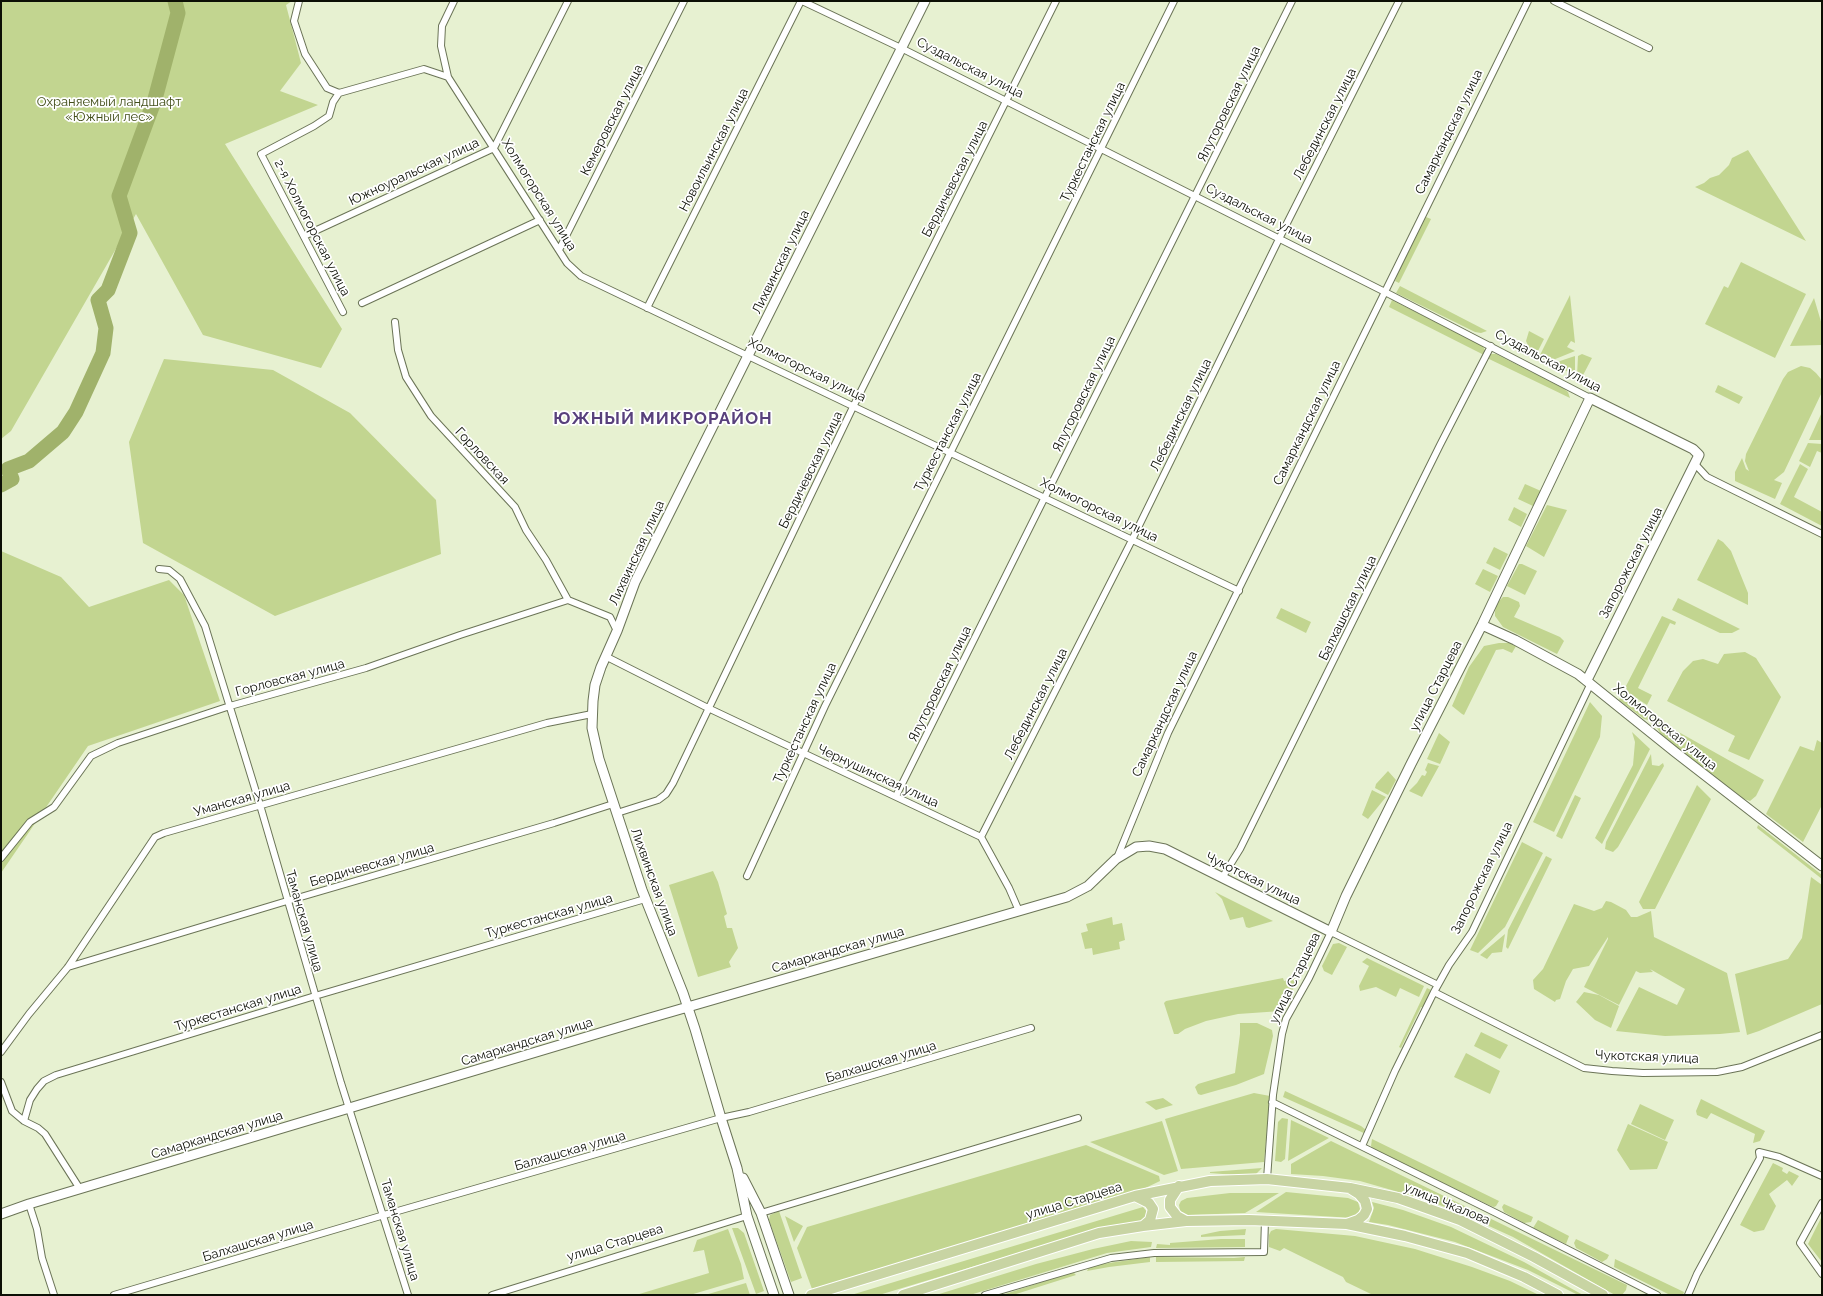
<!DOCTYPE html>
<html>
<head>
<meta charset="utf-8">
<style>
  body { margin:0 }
  #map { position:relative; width:1823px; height:1296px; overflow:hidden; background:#e7f1d1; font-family:Raleway,sans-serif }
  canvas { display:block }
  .frame { position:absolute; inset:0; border:2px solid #0c0f05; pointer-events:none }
</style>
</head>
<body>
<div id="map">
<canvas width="1823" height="1296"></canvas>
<div class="frame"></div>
</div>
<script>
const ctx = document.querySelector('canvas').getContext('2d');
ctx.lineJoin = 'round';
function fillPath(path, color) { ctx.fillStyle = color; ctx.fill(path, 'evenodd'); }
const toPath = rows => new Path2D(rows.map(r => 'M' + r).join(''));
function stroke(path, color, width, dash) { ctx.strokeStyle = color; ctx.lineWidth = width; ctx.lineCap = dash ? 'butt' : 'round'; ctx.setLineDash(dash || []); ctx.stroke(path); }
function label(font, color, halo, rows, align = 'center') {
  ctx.font = font + ' Raleway,sans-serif'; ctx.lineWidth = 3.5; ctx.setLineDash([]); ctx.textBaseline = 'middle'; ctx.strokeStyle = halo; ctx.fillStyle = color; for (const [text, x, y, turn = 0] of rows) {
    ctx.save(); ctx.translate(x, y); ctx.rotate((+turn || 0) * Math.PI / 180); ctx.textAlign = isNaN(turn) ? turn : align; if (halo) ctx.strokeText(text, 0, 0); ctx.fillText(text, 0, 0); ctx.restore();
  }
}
fillPath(toPath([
  [1,1,292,1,286,5,301,63,280,91,318,105,225,144,342,329,321,368,203,335,136,214,11,431,1,439],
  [1748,150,1806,241,1695,187,1704,183,1710,178,1719,175,1729,165,1732,158],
  [1426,217,1431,219,1399,283,1395,281,1400,268],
  [1741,262,1806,294,1775,358,1705,324,1724,286,1728,288],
  [1400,286,1487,331,1481,333,1475,332,1396,293],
  [1570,295,1575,343,1571,341,1567,347,1575,351,1548,362,1539,357],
  [1814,298,1822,325,1822,345,1790,346],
  [1392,300,1483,346,1485,351,1484,355,1389,307],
  [1529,331,1544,339,1536,355,1531,352,1526,341],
  [1491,354,1496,354,1563,388,1568,392,1570,398,1487,358],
  [1582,354,1592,358,1581,379,1577,376,1578,356],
  [1575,356,1575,375,1553,365,1560,361],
  [164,359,273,370,350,413,436,500,441,554,275,616,143,543,129,442],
  [1801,366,1810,368,1816,373,1821,379,1822,392,1784,472,1774,480,1782,483,1775,499,1735,481,1735,472,1742,458,1746,469,1749,471,1745,461,1746,454,1783,379,1788,372],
  [1718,385,1743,397,1739,404,1715,392],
  [1822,412,1822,440,1809,440],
  [1808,443,1822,444,1822,453,1817,451,1810,467,1799,461],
  [1800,464,1808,469,1794,497,1822,512,1822,526,1780,504],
  [1525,484,1541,491,1533,506,1518,499],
  [1547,505,1567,510,1544,557,1526,546],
  [1514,507,1527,514,1521,527,1508,520],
  [1718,539,1723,542,1731,551,1748,593,1748,605,1697,580],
  [1494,547,1508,554,1500,570,1486,563],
  [1,551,61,577,89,607,169,580,184,595,220,701,88,746,1,873],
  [1519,564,1522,564,1537,571,1525,595,1507,586],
  [1483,569,1498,576,1490,592,1475,584],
  [1503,597,1508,597,1519,602,1520,606,1514,617,1560,637,1564,641,1557,654,1503,627,1495,616,1495,612,1496,604],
  [1678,598,1740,629,1732,633,1720,633,1672,610],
  [1281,608,1311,622,1306,633,1276,618],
  [1662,616,1676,622,1675,625,1670,623,1638,688,1652,695,1647,705,1627,692,1626,686],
  [1499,643,1509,643,1516,646,1512,653,1503,649,1496,650,1464,715,1462,714,1452,706,1469,667,1484,646],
  [1745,652,1756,658,1781,697,1749,760,1728,751,1735,736,1667,701,1683,671,1693,661,1703,659,1718,664,1724,654],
  [1622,693,1653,717,1651,719,1648,720,1644,719,1619,700],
  [1590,702,1602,716,1600,737,1554,832,1533,822],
  [1659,721,1764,780,1756,796,1750,801,1744,799,1662,736,1657,728],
  [1632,732,1650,749,1602,844,1595,838,1633,765,1635,742],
  [1439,733,1450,742,1440,764,1427,759],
  [1817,740,1822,743,1822,805,1803,842,1766,814,1800,746,1814,751],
  [1651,754,1652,765,1659,766,1663,763,1664,766,1618,847,1613,852,1605,849,1606,842],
  [1428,763,1439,766,1422,797,1409,791,1417,783,1422,775,1425,776,1427,772,1425,770],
  [1388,771,1396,780,1388,795,1375,788,1376,784],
  [1697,785,1711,799,1655,909,1643,909,1639,902],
  [1372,790,1386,797,1368,819,1362,815],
  [1575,795,1581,798,1562,839,1556,836],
  [1758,825,1822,875,1822,879,1757,828],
  [1522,842,1543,853,1505,927,1478,953,1470,950],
  [1546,856,1552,859,1508,949,1506,947,1508,930],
  [713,871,718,882,727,914,724,916,727,928,732,928,738,948,729,962,731,967,698,977,669,885],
  [1811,877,1822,885,1822,1004,1759,1031,1747,1035,1735,974,1788,959,1802,938],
  [1215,892,1273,921,1249,928,1246,927,1243,917,1230,920,1222,899],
  [1606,901,1611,902,1626,910,1631,917,1637,917,1651,911,1654,937,1727,973,1740,1032,1720,1034,1665,1036,1616,1031,1639,987,1677,1005,1685,989,1650,969,1653,972,1640,973,1636,971,1619,1005,1584,987,1608,939,1608,937,1589,966,1573,969,1566,981,1560,999,1556,1000,1555,1002,1534,989,1533,980,1543,969,1574,904,1594,911,1602,908],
  [1112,917,1113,925,1122,923,1125,940,1119,942,1120,949,1093,955,1092,948,1085,949,1081,933,1088,931,1086,924],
  [1505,934,1502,952,1492,953,1487,959,1480,955],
  [1339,943,1347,947,1332,975,1324,971,1322,966,1333,944],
  [1367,958,1424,986,1419,997,1400,988,1396,997,1376,987,1360,991,1359,986,1369,966,1362,962],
  [1293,975,1299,978,1281,1011,1238,1014,1206,1021,1185,1029,1178,1034,1174,1034,1164,1003,1166,1001,1283,978,1284,981,1293,979],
  [1427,988,1431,990,1425,1007,1421,1007,1401,1048,1399,1047],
  [1584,992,1599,995,1619,1006,1611,1028,1595,1020,1576,1002],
  [1240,1023,1257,1023,1272,1030,1273,1036,1264,1074,1236,1085,1201,1095,1198,1094,1195,1087,1198,1084,1235,1073,1240,1034],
  [1481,1032,1508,1045,1500,1059,1474,1046],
  [1466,1053,1500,1071,1490,1094,1454,1077],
  [1285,1091,1361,1126,1366,1130,1366,1134,1283,1097],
  [1254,1093,1270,1096,1264,1162,1181,1169,1165,1119],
  [1163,1098,1173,1105,1156,1110,1145,1102],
  [1701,1099,1765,1131,1760,1141,1753,1143,1755,1134,1711,1113,1707,1119,1697,1115,1696,1111],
  [1640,1104,1674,1120,1665,1140,1631,1124],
  [1282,1118,1288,1119,1285,1159,1281,1162,1275,1161,1278,1122],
  [1291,1120,1329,1138,1288,1161],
  [1162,1121,1178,1171,1164,1175,1090,1142],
  [1628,1124,1668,1142,1657,1169,1630,1170,1617,1150],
  [1372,1139,1499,1201,1496,1206,1494,1207,1491,1206,1373,1149,1371,1146],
  [1331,1141,1627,1285,1626,1290,1622,1295,1615,1295,1513,1237,1456,1211,1423,1199,1360,1181,1323,1176,1291,1174,1291,1164],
  [1086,1145,1159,1176,1160,1181,1137,1192,812,1289,797,1248,807,1227],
  [1773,1163,1783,1168,1782,1171,1787,1174,1789,1171,1799,1176,1792,1186,1787,1180,1769,1194,1776,1206,1764,1230,1754,1232,1740,1225],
  [1262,1168,1256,1174,1235,1175,1210,1173,1210,1172],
  [1286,1192,1348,1198,1358,1202,1360,1209,1357,1215,1353,1218,1256,1212],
  [1230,1193,1279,1193,1245,1213,1188,1215,1180,1211,1179,1205,1181,1201,1187,1198],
  [1372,1202,1403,1210,1451,1227,1524,1262,1583,1295,1578,1295,1528,1270,1455,1242,1388,1225,1369,1222,1374,1208],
  [1504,1204,1533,1217,1531,1222,1524,1223,1504,1212,1502,1207],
  [1143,1207,1148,1213,1145,1221,1068,1238,879,1295,851,1295],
  [779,1211,802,1278,791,1282,769,1220,770,1215],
  [785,1216,803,1226,794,1242],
  [1822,1216,1822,1262,1808,1244],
  [1538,1220,1569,1236,1566,1244,1533,1228],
  [732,1228,738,1228,744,1233,764,1291,756,1294],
  [728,1229,741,1264,744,1279,690,1295,636,1295,709,1273,704,1250,693,1252,697,1240],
  [1246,1229,1245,1235,1201,1237,1201,1235,1220,1231],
  [1276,1229,1355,1236,1415,1249,1472,1267,1510,1281,1539,1295,1373,1295,1346,1282,1343,1277,1284,1248,1280,1251,1269,1247,1269,1235,1271,1231],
  [1221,1239,1245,1239,1245,1247,1156,1248,1157,1244,1170,1245,1170,1243],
  [1576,1239,1609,1255,1607,1259,1602,1262,1580,1250,1576,1248,1574,1243],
  [1131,1241,1152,1242,1151,1247,1107,1253,970,1295,936,1295,1036,1264,1093,1249],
  [1150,1257,1150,1262,1109,1267,1087,1271,1089,1267,1102,1264],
  [1156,1257,1234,1258,1245,1257,1244,1261,1156,1262],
  [1615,1259,1684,1292,1683,1295,1670,1295,1614,1267],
  [1073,1272,1076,1275,1013,1295,1002,1295],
  [746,1283,750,1295,705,1295,739,1285]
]), '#c2d590');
stroke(toPath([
  [1,485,12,479,8,469,29,461,63,432,76,412,103,353,106,328,98,300,108,290,130,233,119,196,155,99,178,13,175,1]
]), '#a0b26b', 15);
const street = toPath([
  [299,1,294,21,305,54,327,88,339,93],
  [802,1,901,48,1385,292,1590,398],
  [1554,1,1649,48],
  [448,77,567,263,581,276,1239,591],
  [304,236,494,148,568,1],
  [559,250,684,1],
  [362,303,540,220],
  [647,308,801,1],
  [343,312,261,154,314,126,329,116,333,102,339,93,424,69,448,77,441,46,442,26,454,1],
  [395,322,398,350,406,377,431,416,515,507,526,530,546,560,568,600],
  [1695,464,1707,477,1822,534],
  [159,569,169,570,180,579,205,626,260,805,341,1083,408,1295],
  [605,656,708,708,981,837,1009,888,1019,911],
  [896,796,1292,1],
  [617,813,658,800,666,794,673,783,853,407,1056,1],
  [981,837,1132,540,1279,239,1399,1],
  [1,858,30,822,54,807,91,756,118,743,230,706,366,668,460,635,568,600,610,617,617,631],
  [1117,858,1168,733,1528,1],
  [747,876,825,706,1174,1],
  [1222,878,1240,849,1440,445,1491,346],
  [68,967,287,901,554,823,613,804],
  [1434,992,1584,1068,1612,1071,1643,1073,1717,1072,1742,1067,1822,1035],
  [1,1052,29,1014,68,967,155,837,164,833,547,723,592,714],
  [1,1082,12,1111,24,1121,38,1128,45,1134,80,1189],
  [1272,1102,1496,1213,1657,1295],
  [24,1121,30,1100,37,1089,44,1081,56,1075,315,996,645,899],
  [1362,1146,1395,1071,1434,992,1449,965,1472,932,1591,683],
  [1267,1179,1273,1095,1282,1034,1286,1019,1309,978,1331,932,1438,985],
  [1822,1203,1800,1243,1822,1274],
  [29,1204,37,1229,42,1258,54,1295],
  [761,1213,1078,1118],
  [114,1295,384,1215,721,1118,749,1112,1031,1028],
  [492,1295,747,1216],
  [985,1295,1111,1258,1154,1253,1264,1252,1265,1220],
  [1688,1295,1697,1274,1760,1158,1759,1152,1779,1157,1822,1176]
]);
const secondary = toPath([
  [1482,625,1515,640,1578,674,1675,752,1822,866],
  [743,1178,761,1213,789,1295],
  [1,1214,29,1204,643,1020,1067,897,1088,886,1116,859,1136,847,1149,846,1165,849,1331,932,1346,896,1411,764,1482,625,1590,398,1693,449,1699,455,1587,680],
  [774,1295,747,1216,737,1168,721,1118,695,1029,683,993,642,890,599,759,592,728,593,701,595,685,601,667,617,631,635,582,925,1]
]);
const primary = toPath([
  [1179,1186,1170,1200,1170,1207,1177,1216,1186,1221],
  [1135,1196,1149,1203,1153,1209,1150,1220,1143,1226],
  [1347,1224,1358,1220,1364,1215,1367,1209,1365,1201,1359,1194,1351,1189],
  [811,1295,1135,1196,1210,1181,1267,1179,1350,1188,1398,1198,1460,1220,1534,1257,1603,1295],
  [903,1295,1099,1233,1143,1226,1186,1221,1249,1220,1347,1224,1405,1236,1467,1253,1524,1277,1558,1295]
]);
stroke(street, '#6b7457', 8);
stroke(secondary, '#6b7457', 11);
stroke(primary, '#fff', 12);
stroke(street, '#fff', 6);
stroke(secondary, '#fff', 9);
stroke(primary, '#c8d4a3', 10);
label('13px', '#0c0f05', '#fff', [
  ["Суздальская улица",970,68,27],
  ["Ялуторовская улица",1229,104,-64],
  ["Кемеровская улица",612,120,-63],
  ["Лебединская улица",1325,124,-63],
  ["Самаркандская улица",1449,132,-64],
  ["Туркестанская улица",1093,142,-64],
  ["Новоильинская улица",714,150,-63],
  ["Южноуральская улица",414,172,-25],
  ["Бердичевская улица",955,179,-63],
  ["Холмогорская улица",539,195,58],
  ["Суздальская улица",1259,214,27],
  ["2-я Холмогорская улица",312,228,63],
  ["Лихвинская улица",781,262,-64],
  ["Суздальская улица",1548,361,28],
  ["Холмогорская улица",807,370,26],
  ["Ялуторовская улица",1084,394,-64],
  ["Лебединская улица",1181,415,-64],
  ["Самаркандская улица",1307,423,-64],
  ["Туркестанская улица",948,432,-63],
  ["Горловская",482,456,47],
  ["Бердичевская улица",811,470,-64],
  ["Холмогорская улица",1099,510,26],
  ["Лихвинская улица",637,553,-65],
  ["Запорожская улица",1631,563,-63],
  ["Балхашская улица",1348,608,-64],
  ["Горловская улица",290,678,-15],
  ["Ялуторовская улица",940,684,-64],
  ["улица Старцева",1436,686,-63],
  ["Лебединская улица",1036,704,-63],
  ["Самаркандская улица",1165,714,-65],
  ["Туркестанская улица",805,723,-65],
  ["Холмогорская улица",1665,727,39],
  ["Чернушинская улица",878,776,25],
  ["Уманская улица",242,799,-16],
  ["Бердичевская улица",372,865,-16],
  ["Запорожская улица",1482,878,-64],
  ["Чукотская улица",1253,879,26],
  ["Лихвинская улица",654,882,70],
  ["Туркестанская улица",549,916,-16],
  ["Таманская улица",304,921,74],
  ["Самаркандская улица",838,950,-16],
  ["улица Старцева",1295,978,-64],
  ["Туркестанская улица",238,1008,-17],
  ["Самаркандская улица",527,1042,-17],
  ["Чукотская улица",1647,1057,2],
  ["Балхашская улица",881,1062,-17],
  ["Самаркандская улица",217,1135,-17],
  ["Балхашская улица",570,1151,-16],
  ["улица Старцева",1074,1201,-17],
  ["улица Чкалова",1447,1204,22],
  ["Таманская улица",400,1230,73],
  ["Балхашская улица",258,1241,-17],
  ["улица Старцева",615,1243,-17]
]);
label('13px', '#424e19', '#fff', [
  ["Охраняемый ландшафт",109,102],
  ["«Южный лес»",109,117]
]);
ctx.letterSpacing = '1px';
label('bold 17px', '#58407c', '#fff', [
  ["ЮЖНЫЙ МИКРОРАЙОН",663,419]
]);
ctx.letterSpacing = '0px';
</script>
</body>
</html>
